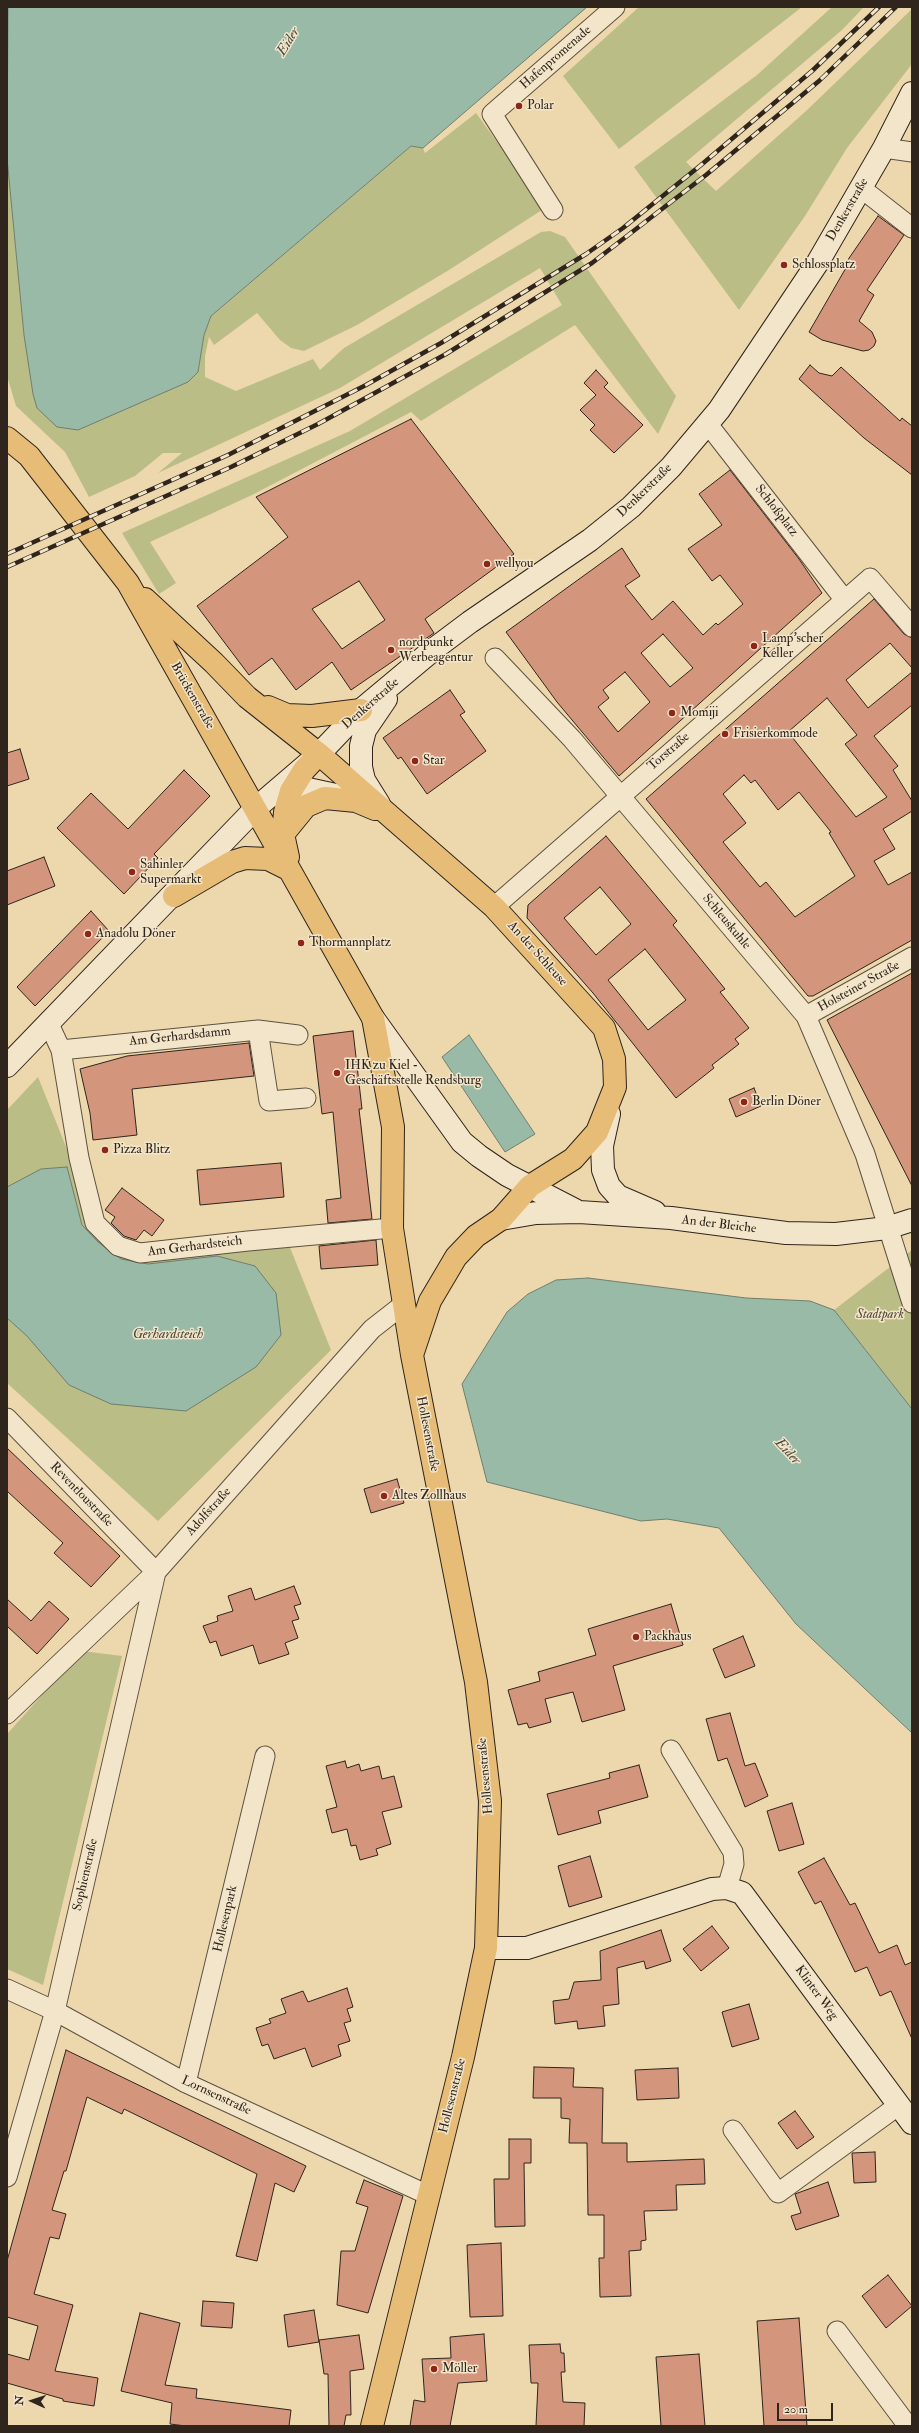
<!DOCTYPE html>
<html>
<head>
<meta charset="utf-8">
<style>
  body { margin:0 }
  #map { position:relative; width:919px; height:2433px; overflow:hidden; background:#edd7ac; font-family:"IM FELL Double Pica",serif }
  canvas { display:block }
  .frame { position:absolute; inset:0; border:8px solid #2f251c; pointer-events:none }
  .north { position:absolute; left:12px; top:2381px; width:40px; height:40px; -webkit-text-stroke:3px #f3e5c9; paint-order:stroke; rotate:273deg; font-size:11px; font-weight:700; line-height:16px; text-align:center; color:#2f251c }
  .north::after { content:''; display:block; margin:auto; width:14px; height:18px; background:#2f251c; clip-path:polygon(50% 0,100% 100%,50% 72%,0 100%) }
  .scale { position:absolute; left:777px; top:2403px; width:56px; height:18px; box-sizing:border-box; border:2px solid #2f251c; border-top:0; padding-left:5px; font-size:12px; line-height:14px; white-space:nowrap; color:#2f251c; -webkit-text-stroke:3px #f3e5c9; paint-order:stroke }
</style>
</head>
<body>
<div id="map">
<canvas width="919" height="2433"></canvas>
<div class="frame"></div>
<div class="north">N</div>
<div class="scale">20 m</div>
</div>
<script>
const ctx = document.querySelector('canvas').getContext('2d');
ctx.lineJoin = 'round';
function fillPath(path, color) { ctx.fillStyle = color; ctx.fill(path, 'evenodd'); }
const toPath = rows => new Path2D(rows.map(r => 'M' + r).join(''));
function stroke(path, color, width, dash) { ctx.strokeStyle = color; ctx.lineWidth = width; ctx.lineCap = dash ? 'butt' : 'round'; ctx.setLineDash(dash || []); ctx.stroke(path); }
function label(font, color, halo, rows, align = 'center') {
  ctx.font = font + ' "IM FELL Double Pica",serif'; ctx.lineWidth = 3; ctx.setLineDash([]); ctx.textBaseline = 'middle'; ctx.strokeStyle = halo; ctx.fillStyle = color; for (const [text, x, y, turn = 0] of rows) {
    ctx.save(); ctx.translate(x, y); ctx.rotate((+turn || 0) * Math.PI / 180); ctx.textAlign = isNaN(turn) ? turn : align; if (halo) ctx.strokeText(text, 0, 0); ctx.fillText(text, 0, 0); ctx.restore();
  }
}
fillPath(toPath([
  [639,7,802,7,619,149,563,76],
  [832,7,864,7,842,30,686,162,716,191,805,112,912,9,912,64,847,148,805,216,739,310,634,167,757,75],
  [476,113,545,208,449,270,357,325,304,351,291,348,280,340,257,313,214,345,209,337,205,356,205,377,236,391,313,359,320,370,344,348,541,232,550,231,565,237,676,396,658,434,575,325,421,421,411,412,252,495,150,542,176,583,159,594,122,533,350,431,562,305,540,268,340,388,158,473,182,453,163,453,135,476,89,497,65,452,16,406,7,376,7,158,24,335,198,372,204,335,211,316,411,146,423,148,425,153],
  [38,1077,73,1164,114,1249,289,1245,331,1350,158,1521,7,1383,7,1110],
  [912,1250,912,1409,834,1310],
  [82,1651,122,1656,43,1985,7,1969,7,1734]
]), '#bbbd87');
const water = toPath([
  [8,7,587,7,423,148,411,146,211,316,204,335,198,372,188,382,78,430,57,427,37,408,33,394,24,335,7,158,8,7],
  [469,1035,535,1134,505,1152,442,1057,469,1035],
  [67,1167,82,1225,98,1242,121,1259,148,1264,217,1256,255,1266,276,1293,281,1335,256,1367,186,1411,111,1404,69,1385,27,1336,7,1318,7,1187,41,1169,67,1167],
  [588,1278,746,1298,810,1301,834,1310,912,1409,912,1733,796,1624,719,1528,667,1519,641,1521,487,1482,462,1384,507,1312,528,1294,556,1280,588,1278]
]);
fillPath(water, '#99baa7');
stroke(water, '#6f7e6f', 1);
const building = toPath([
  [878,216,904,235,867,290,874,295,859,321,872,332,876,341,874,346,869,350,863,351,822,340,809,332,847,266,845,264,878,216],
  [810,365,819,373,832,376,841,367,900,421,902,418,912,426,912,475,864,438,799,379,810,365],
  [596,370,608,383,604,387,643,425,614,453,590,430,595,425,580,410,596,395,584,383,596,370],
  [411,419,514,554,425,619,434,633,351,690,332,662,296,690,272,658,249,675,197,606,288,537,256,497,411,419],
  [359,581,385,620,342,649,312,609,359,581],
  [730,470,799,559,822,593,619,776,557,702,506,632,622,548,640,576,625,586,652,620,673,601,703,635,716,623,718,625,743,604,720,575,712,581,688,549,722,525,699,494,730,470],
  [663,634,693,668,670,687,641,653,663,634],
  [625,672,650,702,618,732,598,707,609,698,603,690,625,672],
  [874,599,904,634,912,638,912,668,890,643,846,680,868,708,912,672,912,705,874,736,898,766,893,770,912,801,912,811,883,829,895,849,874,861,888,885,912,872,912,940,813,996,808,996,646,799,874,599],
  [827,698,857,735,845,744,887,797,856,817,788,732,827,698],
  [744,775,751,783,755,780,778,810,799,792,831,832,829,833,855,876,795,917,766,882,760,887,723,842,746,823,723,794,744,775],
  [450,690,465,712,460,715,486,751,427,794,401,757,398,759,383,738,450,690],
  [20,749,29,779,7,786,7,753,20,749],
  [184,770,210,796,154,854,158,858,124,894,57,828,91,793,128,829,184,770],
  [606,836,677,921,673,925,725,989,720,992,749,1028,735,1039,739,1044,712,1065,714,1068,676,1098,593,993,527,918,528,905,606,836],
  [600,887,631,924,596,955,564,918,600,887],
  [645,949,686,1000,648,1030,608,980,645,949],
  [44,857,55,886,7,905,7,871,44,857],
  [91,911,109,931,35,1006,17,987,91,911],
  [912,973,912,1186,827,1020,912,973],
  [353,1031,362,1109,359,1109,372,1219,328,1223,326,1200,341,1198,333,1112,322,1114,313,1036,353,1031],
  [249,1043,254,1076,132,1089,137,1135,93,1140,90,1113,80,1069,127,1056,249,1043],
  [754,1088,761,1106,736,1117,729,1099,754,1088],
  [281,1163,284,1197,200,1205,197,1170,281,1163],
  [122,1188,164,1220,152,1236,144,1230,136,1240,124,1236,111,1223,115,1217,105,1210,122,1188],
  [376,1240,378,1265,321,1269,319,1246,376,1240],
  [7,1448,120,1556,91,1587,54,1553,63,1543,7,1491,7,1448],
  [397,1479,404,1503,371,1513,364,1489,397,1479],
  [294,1586,301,1604,294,1606,299,1619,292,1621,298,1638,285,1643,289,1654,259,1664,253,1645,221,1656,216,1641,210,1643,203,1626,218,1621,217,1616,233,1611,228,1596,251,1588,255,1600,294,1586],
  [7,1599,31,1621,49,1601,69,1619,37,1654,7,1626,7,1599],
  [671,1604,683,1645,613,1666,625,1710,582,1722,573,1692,545,1699,551,1722,529,1728,527,1723,518,1725,508,1690,540,1681,538,1672,596,1655,588,1629,671,1604],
  [743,1636,755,1666,725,1678,713,1649,743,1636],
  [730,1713,745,1766,755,1763,768,1796,745,1807,727,1758,718,1761,706,1719,730,1713],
  [345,1761,347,1768,359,1764,361,1771,379,1766,382,1779,394,1776,402,1807,382,1812,391,1844,376,1849,378,1855,360,1860,356,1845,351,1846,347,1829,332,1833,326,1810,337,1807,326,1766,345,1761],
  [639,1765,648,1797,598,1811,601,1823,558,1835,547,1794,610,1778,609,1773,639,1765],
  [792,1803,804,1844,779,1851,767,1811,792,1803],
  [590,1856,602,1897,569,1907,558,1866,590,1856],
  [824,1858,850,1905,855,1903,879,1953,897,1945,905,1965,912,1962,912,2039,891,1991,880,1996,867,1967,855,1972,821,1901,815,1904,798,1872,824,1858],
  [712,1926,729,1948,701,1971,683,1949,712,1926],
  [661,1930,671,1961,646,1969,644,1961,617,1968,619,2004,603,2006,605,2026,578,2029,577,2021,555,2024,553,2001,569,1999,574,1982,601,1980,600,1951,661,1930],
  [347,1988,353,2007,347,2009,351,2021,344,2023,350,2041,338,2045,341,2056,312,2067,305,2048,274,2059,268,2044,262,2046,256,2028,271,2023,269,2019,286,2013,281,1999,303,1991,308,2002,347,1988],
  [749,2004,759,2039,732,2047,722,2012,749,2004],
  [66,2050,306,2166,294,2192,275,2183,257,2261,236,2256,257,2174,124,2109,122,2114,87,2097,66,2171,64,2171,52,2210,66,2214,59,2239,50,2237,34,2294,73,2305,55,2371,98,2378,94,2406,63,2401,63,2399,7,2383,7,2354,29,2360,38,2326,7,2317,7,2261,66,2050],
  [534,2067,574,2068,573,2087,603,2088,602,2143,627,2143,627,2162,704,2159,705,2184,676,2185,677,2210,644,2211,646,2240,641,2241,641,2250,629,2251,631,2296,600,2297,599,2258,604,2258,604,2215,588,2215,587,2143,569,2143,570,2119,561,2118,561,2098,533,2098,534,2067],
  [678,2068,679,2098,637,2100,635,2070,678,2068],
  [795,2111,814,2137,797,2149,778,2123,795,2111],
  [509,2139,531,2139,531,2163,524,2163,525,2226,495,2227,494,2179,509,2179,509,2139],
  [875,2152,876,2182,854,2183,852,2153,875,2152],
  [364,2180,403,2196,368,2313,337,2305,341,2251,355,2251,368,2207,356,2203,364,2180],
  [828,2182,839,2216,796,2230,791,2216,801,2213,795,2194,828,2182],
  [501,2243,503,2316,470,2317,467,2245,501,2243],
  [888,2275,912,2306,886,2328,862,2296,888,2275],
  [203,2301,234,2303,232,2328,201,2326,203,2301],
  [314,2310,319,2342,288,2347,284,2315,314,2310],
  [140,2313,180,2323,165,2385,197,2389,196,2398,291,2410,289,2426,186,2426,170,2424,172,2403,121,2391,140,2313],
  [799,2318,807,2426,764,2426,757,2321,799,2318],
  [484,2334,487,2381,458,2383,450,2426,410,2426,414,2400,425,2402,422,2359,451,2358,450,2337,484,2334],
  [359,2335,364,2369,350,2371,351,2415,346,2415,344,2426,329,2426,328,2374,324,2374,319,2340,359,2335],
  [560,2344,561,2353,564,2353,565,2372,561,2372,563,2402,585,2403,584,2426,536,2426,538,2383,531,2383,529,2345,560,2344],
  [699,2354,705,2426,661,2426,656,2357,699,2354]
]);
fillPath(building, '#d4957d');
stroke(building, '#2f251c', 1);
const street = toPath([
  [884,148,912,152],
  [861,188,912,228],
  [553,210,492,114,615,7],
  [707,423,844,599],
  [870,578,912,627],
  [495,658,572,739,806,1016,865,1154,912,1303],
  [494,907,868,580],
  [806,1016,912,957],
  [48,1022,61,1050,79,1158,95,1223,118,1246,140,1253,248,1241,392,1228],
  [258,1030,269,1101,306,1098],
  [61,1050,258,1030,298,1035],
  [7,1418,156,1572],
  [7,1714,156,1572,372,1329,404,1304],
  [671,1750,733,1852,734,1864,727,1888],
  [7,1989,55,2011,186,2083,428,2195],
  [186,2083,265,1756],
  [733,2130,778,2193,899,2105],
  [7,2177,55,2011,156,1572],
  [837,2331,908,2426]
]);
const secondary = toPath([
  [275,795,308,789,345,797],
  [379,804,364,780,361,767,361,746,365,730,386,699],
  [373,1018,462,1142,479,1156,507,1175,575,1210],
  [7,1066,256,808,319,754,361,710,434,649,470,622,590,540,631,507,671,467,719,410,818,262,884,148,912,93],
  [609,1114,602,1146,603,1170,609,1186,618,1196,655,1212],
  [501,1219,536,1213,579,1212,671,1218,786,1233,836,1234,887,1228,912,1220],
  [486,1948,527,1948,712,1889,727,1888,742,1893,912,2123]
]);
const primary = toPath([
  [7,438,29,456,128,583,373,1018,393,1127,392,1228,412,1355,476,1682,490,1801,486,1948,463,2057,372,2426],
  [145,599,214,663,247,697,319,754,494,907,604,1028,614,1059,615,1087,597,1132,573,1159,530,1186,501,1219,476,1236,456,1257,430,1301,413,1352],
  [268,707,287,715,312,716,361,710],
  [284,833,306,806,325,798,356,801,375,809],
  [288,857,283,834,285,812,291,791,304,770,319,754],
  [174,896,232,862,245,858,268,859,288,869]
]);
stroke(street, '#5e5240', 21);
stroke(secondary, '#2f251c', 24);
stroke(primary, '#2f251c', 24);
stroke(street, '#f3e5c9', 19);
stroke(secondary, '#f3e5c9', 22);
stroke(primary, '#e6bc76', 22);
const rail = toPath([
  [7,554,228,455,366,385,441,343,586,254,623,228,701,165,812,71,879,7],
  [7,567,231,467,318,424,446,354,592,263,706,175,819,81,896,7]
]);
stroke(rail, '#2f251c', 4.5);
stroke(rail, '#f3e5c9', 3, [9]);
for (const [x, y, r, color] of [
  [519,106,4,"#8f2418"],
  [784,265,4,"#8f2418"],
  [487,564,4,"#8f2418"],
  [754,646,4,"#8f2418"],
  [391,650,4,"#8f2418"],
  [672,713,4,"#8f2418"],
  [725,734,4,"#8f2418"],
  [415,761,4,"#8f2418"],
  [132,872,4,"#8f2418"],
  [88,934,4,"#8f2418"],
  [301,943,4,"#8f2418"],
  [337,1073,4,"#8f2418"],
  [744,1102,4,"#8f2418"],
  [105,1150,4,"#8f2418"],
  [384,1496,4,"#8f2418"],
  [636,1637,4,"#8f2418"],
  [434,2369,4,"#8f2418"]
]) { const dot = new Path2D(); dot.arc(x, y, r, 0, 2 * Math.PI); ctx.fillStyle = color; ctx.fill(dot); stroke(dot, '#f3e5c9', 1.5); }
label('13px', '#2f251c', '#f3e5c9', [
  ["Hafenpromenade",556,58,-41],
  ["Denkerstraße",848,210,-60],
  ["Denkerstraße",645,491,-44],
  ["Schloßplatz",776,511,52],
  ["Brückenstraße",192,696,60],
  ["Denkerstraße",371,704,-41],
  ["Torstraße",669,752,-41],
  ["Schleuskuhle",726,922,50],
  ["An der Schleuse",537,954,48],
  ["Holsteiner Straße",859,987,-29],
  ["Am Gerhardsdamm",180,1037,-6],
  ["An der Bleiche",719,1225,7],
  ["Am Gerhardsteich",195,1247,-7],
  ["Hollesenstraße",427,1434,79],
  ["Reventloustraße",81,1495,46],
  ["Adolfstraße",209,1512,-48],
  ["Hollesenstraße",486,1776,-95],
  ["Sophienstraße",86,1875,-77],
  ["Hollesenpark",226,1919,-77],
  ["Klinter Weg",816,1993,54],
  ["Lornsenstraße",216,2096,25],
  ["Hollesenstraße",453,2096,-76]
]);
label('13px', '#2f251c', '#f3e5c9', [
  ["Polar",527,106],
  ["Schlossplatz",792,265],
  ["wellyou",495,564],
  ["Lamp'scher",762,639],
  ["Keller",762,654],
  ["nordpunkt",399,643],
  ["Werbeagentur",399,658],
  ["Momiji",680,713],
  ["Frisierkommode",733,734],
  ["Star",423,761],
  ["Sahinler",140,865],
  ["Supermarkt",140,880],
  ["Anadolu Döner",96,934],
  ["Thormannplatz",309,943],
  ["IHK zu Kiel -",345,1066],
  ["Geschäftsstelle Rendsburg",345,1081],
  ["Berlin Döner",752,1102],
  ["Pizza Blitz",113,1150],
  ["Altes Zollhaus",392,1496],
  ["Packhaus",644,1637],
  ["Möller",442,2369]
], 'left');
label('italic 13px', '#524b37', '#f3e5c9', [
  ["Stadtpark",880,1315]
]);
label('italic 14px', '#4a4a3f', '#f3e5c9', [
  ["Eider",289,42,-58],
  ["Gerhardsteich",168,1335],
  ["Eider",787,1452,47]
]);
</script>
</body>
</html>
